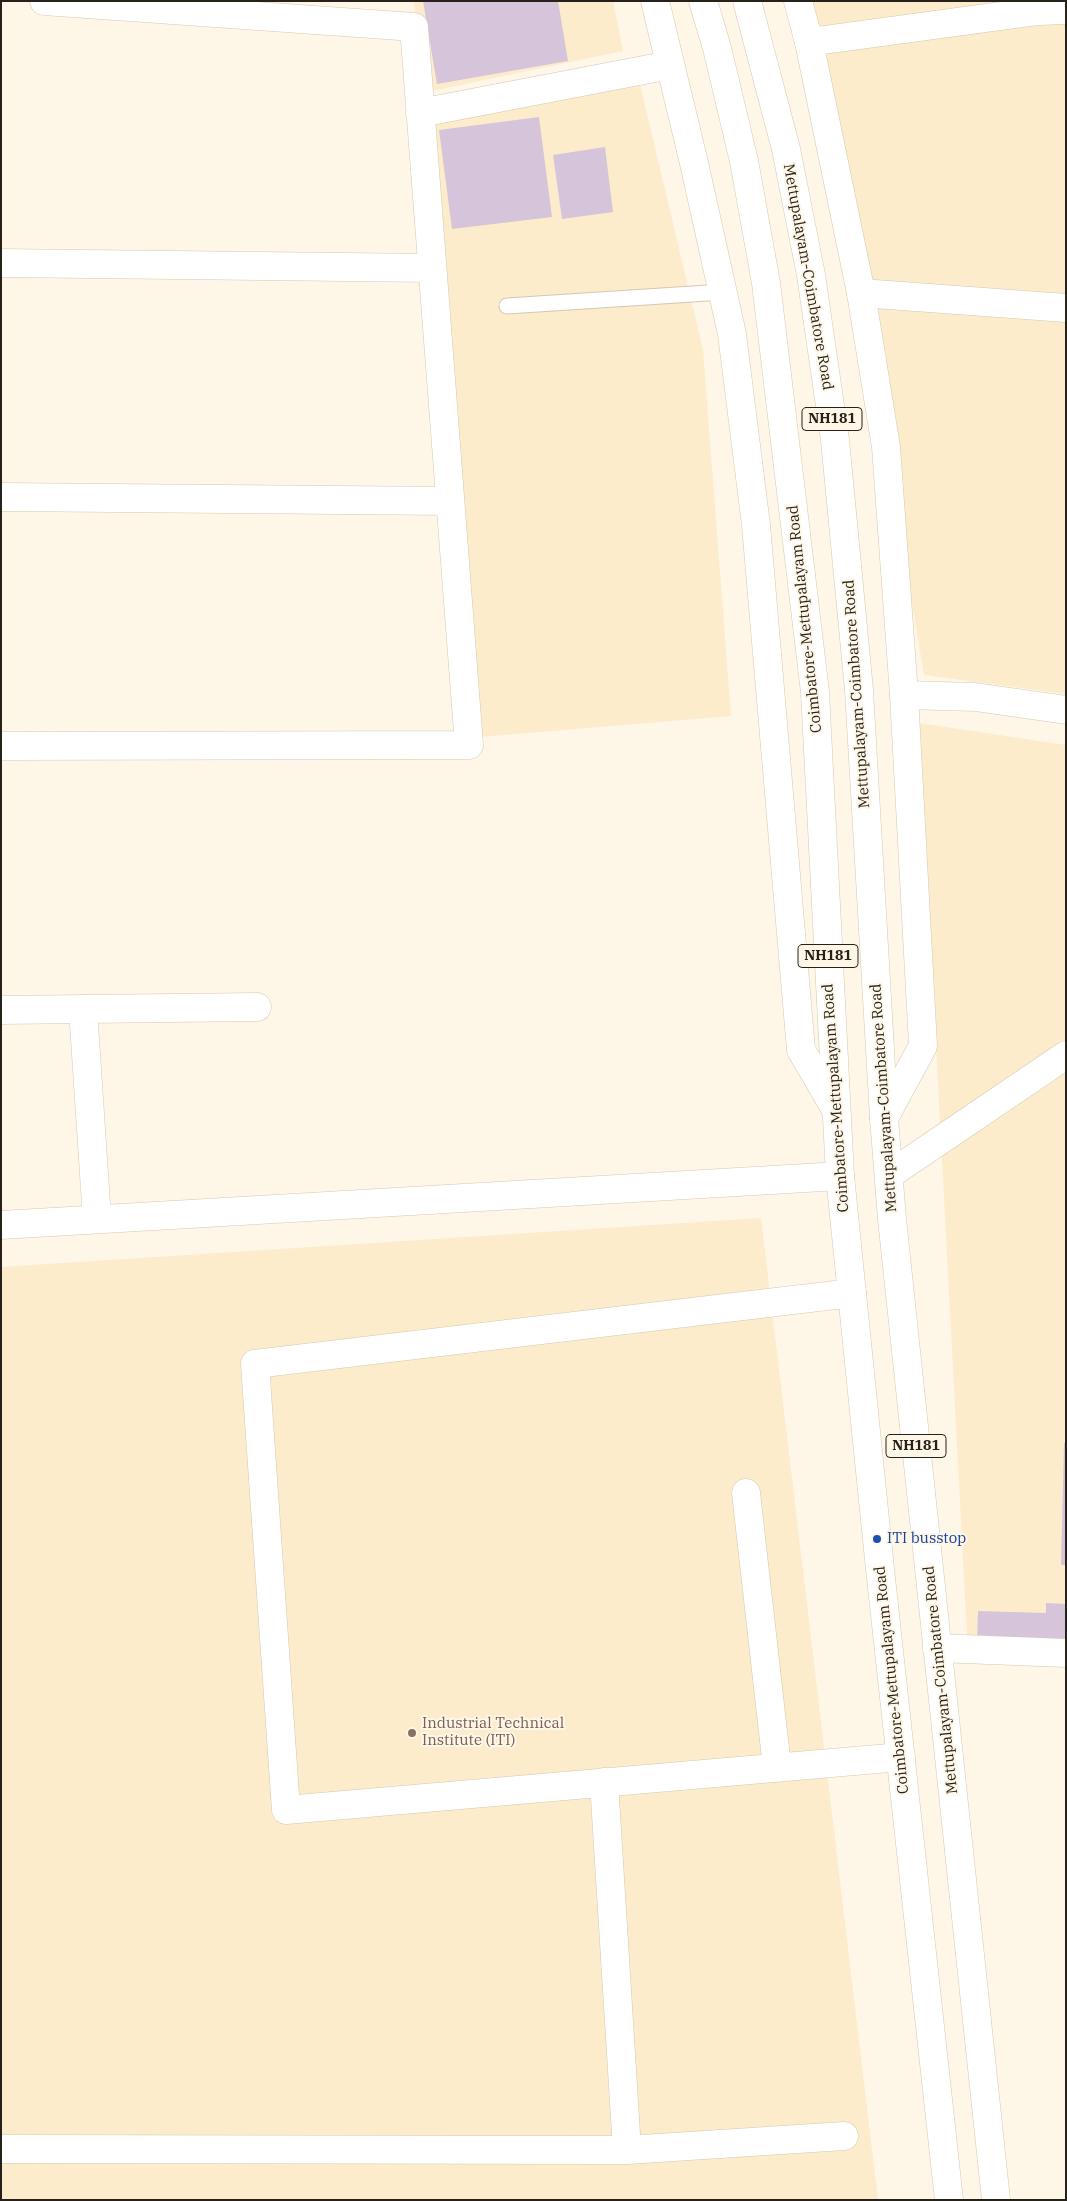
<!DOCTYPE html>
<html>
<head>
<meta charset="utf-8">
<style>
  body { margin:0 }
  #map { position:relative; width:1067px; height:2201px; overflow:hidden; background:#fef6e7; font-family:"IBM Plex Serif",serif }
  canvas { display:block }
  .frame { position:absolute; inset:0; border:2px solid #272219; pointer-events:none }
</style>
</head>
<body>
<div id="map">
<canvas width="1067" height="2201"></canvas>
<div class="frame"></div>
</div>
<script>
const ctx = document.querySelector('canvas').getContext('2d');
ctx.lineJoin = 'round';
function fillPath(path, color) { ctx.fillStyle = color; ctx.fill(path, 'evenodd'); }
const toPath = rows => new Path2D(rows.map(r => 'M' + r).join(''));
function stroke(path, color, width, dash) { ctx.strokeStyle = color; ctx.lineWidth = width; ctx.lineCap = dash ? 'butt' : 'round'; ctx.setLineDash(dash || []); ctx.stroke(path); }
function label(font, color, halo, rows, align = 'center') {
  ctx.font = font + ' "IBM Plex Serif",serif'; ctx.lineWidth = 4; ctx.setLineDash([]); ctx.textBaseline = 'middle'; ctx.strokeStyle = halo; ctx.fillStyle = color; for (const [text, x, y, turn = 0] of rows) {
    ctx.save(); ctx.translate(x, y); ctx.rotate((+turn || 0) * Math.PI / 180); ctx.textAlign = isNaN(turn) ? turn : align; if (halo) ctx.strokeText(text, 0, 0); ctx.fillText(text, 0, 0); ctx.restore();
  }
}
fillPath(toPath([
  [413,1,613,1,623,51,432,91],
  [811,1,1066,1,1066,694,924,675],
  [640,84,703,350,731,716,480,737,455,383,432,124],
  [919,723,1066,745,1066,1642,967,1635],
  [761,1218,878,2200,1,2200,1,1267]
]), '#fceccc');
fillPath(toPath([
  [423,1,558,1,568,61,437,84],
  [539,117,552,217,452,229,439,130],
  [605,147,613,212,562,219,553,155],
  [1064,1443,1066,1443,1066,1565,1061,1565],
  [1046,1603,1066,1604,1066,1645,977,1643,978,1611,1046,1613]
]), '#d6c4da');
const service = toPath([
  [507,306,723,292]
]);
const minor = toPath([
  [809,42,1038,11,1066,10],
  [420,113,670,65],
  [1,263,432,268],
  [861,293,1066,308],
  [1,497,450,501],
  [904,695,975,697,1066,710],
  [1,746,469,745,414,27,44,1],
  [83,1009,97,1219],
  [1,1010,257,1007],
  [889,1175,1066,1055],
  [1,1225,840,1176],
  [852,1293,255,1364,286,1810,901,1757],
  [746,1493,777,1767],
  [937,1648,1066,1653],
  [604,1782,627,2150],
  [1,2149,627,2150,844,2136]
]);
const tertiary = toPath([
  [655,1,694,163,732,334,756,525,801,1050,835,1108],
  [798,1,809,42,861,293,886,447,904,695,923,1046,884,1118]
]);
const trunk = toPath([
  [703,1,717,48,744,161,766,283,815,692,840,1176,880,1569,949,2200],
  [747,1,786,149,811,275,835,440,859,690,884,1118,892,1219,996,2200]
]);
stroke(service, '#d5c8b0', 17);
stroke(minor, '#d5c8b0', 29);
stroke(tertiary, '#d5c8b0', 29);
stroke(trunk, '#d5c8b0', 29);
stroke(service, '#fff', 15);
stroke(minor, '#fff', 28);
stroke(tertiary, '#fff', 28);
stroke(trunk, '#fff', 28);
for (const [x, y, r, color] of [
  [877,1539,5,"#1a4fb4"],
  [412,1733,5,"#8d6e63"]
]) { const dot = new Path2D(); dot.arc(x, y, r, 0, 2 * Math.PI); ctx.fillStyle = color; ctx.fill(dot); stroke(dot, '#fef6e7', 2); }
for (const [x, y, w] of [
  [832,419,60],
  [828,956,60],
  [916,1446,60]
]) { const box = new Path2D(); box.roundRect(x - w / 2, y - 11.5, w, 23, 4); ctx.fillStyle = '#fef6e7'; ctx.fill(box); stroke(box, '#272219', 1); }
label('bold 14px', '#272219', null, [
  ["NH181",832,419],
  ["NH181",828,956],
  ["NH181",916,1446]
]);
label('15px', '#272219', '#fef6e7', [
  ["Mettupalayam-Coimbatore Road",808,277,80],
  ["Coimbatore-Mettupalayam Road",805,619,-96],
  ["Mettupalayam-Coimbatore Road",857,694,-94],
  ["Coimbatore-Mettupalayam Road",836,1098,-94],
  ["Mettupalayam-Coimbatore Road",884,1098,-94],
  ["Coimbatore-Mettupalayam Road",892,1680,-96],
  ["Mettupalayam-Coimbatore Road",941,1680,-96]
]);
label('15px', '#164399', '#fef6e7', [
  ["ITI busstop",887,1539]
], 'left');
label('15px', '#785e54', '#fef6e7', [
  ["Industrial Technical",422,1724],
  ["Institute (ITI)",422,1741]
], 'left');
</script>
</body>
</html>
